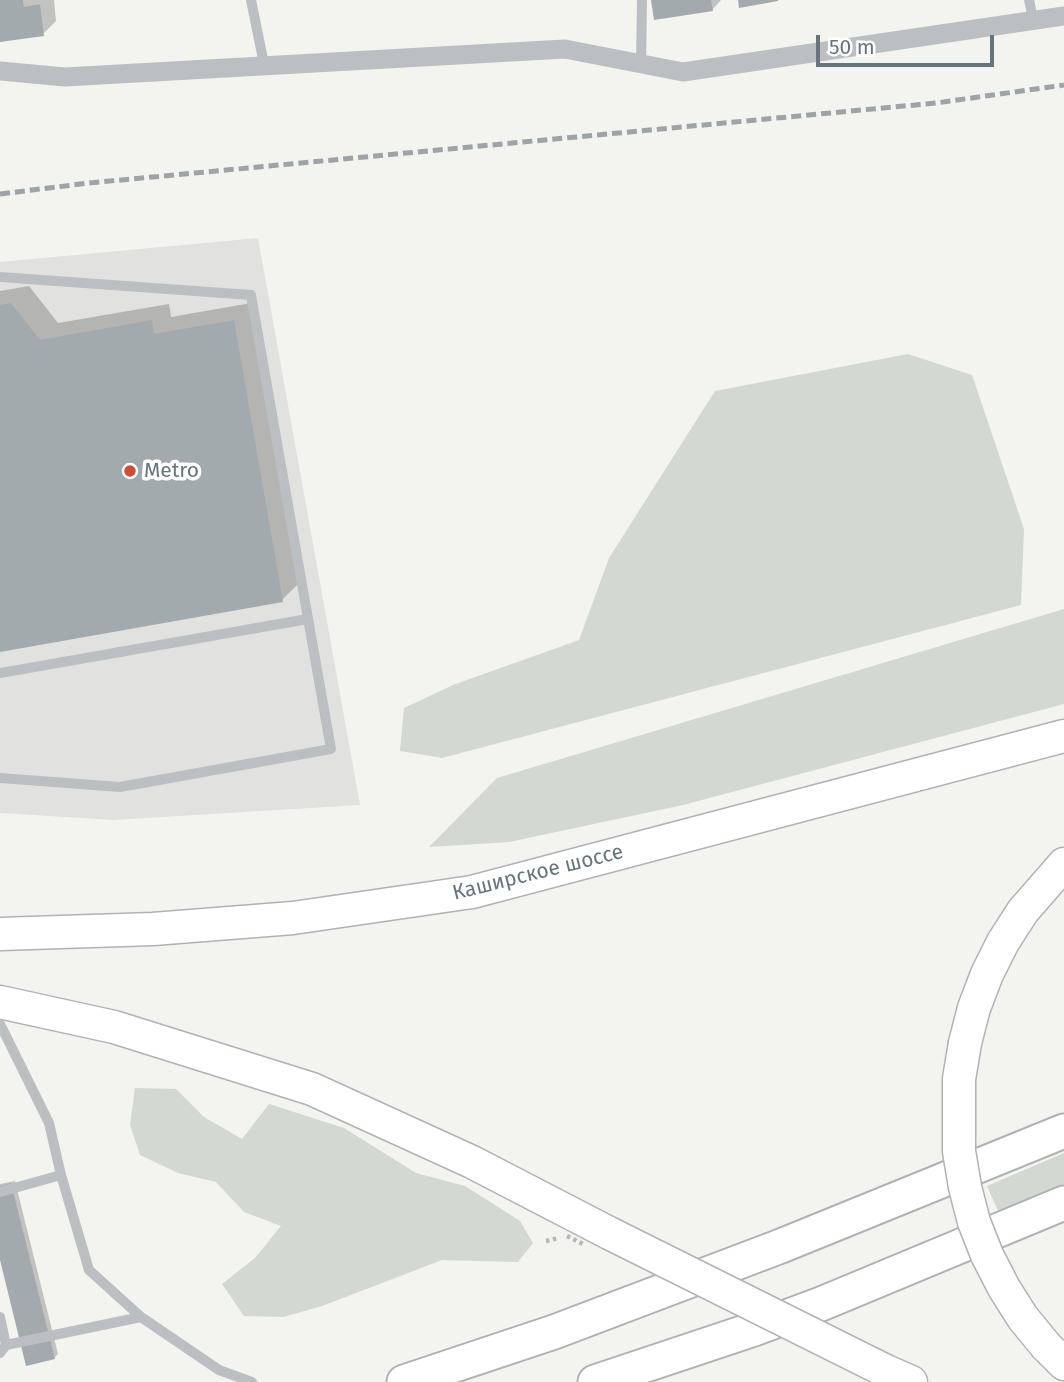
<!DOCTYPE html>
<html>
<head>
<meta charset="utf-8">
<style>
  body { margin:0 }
  #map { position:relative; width:1064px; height:1382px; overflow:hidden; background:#f3f3f0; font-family:"Fira Sans",sans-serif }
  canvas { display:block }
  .scale { position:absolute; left:816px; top:35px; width:178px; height:32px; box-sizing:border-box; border:4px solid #66757d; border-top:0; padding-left:9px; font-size:21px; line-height:24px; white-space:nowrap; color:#66757d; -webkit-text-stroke:5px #fff; paint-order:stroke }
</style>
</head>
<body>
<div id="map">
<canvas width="1064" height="1382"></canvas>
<div class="scale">50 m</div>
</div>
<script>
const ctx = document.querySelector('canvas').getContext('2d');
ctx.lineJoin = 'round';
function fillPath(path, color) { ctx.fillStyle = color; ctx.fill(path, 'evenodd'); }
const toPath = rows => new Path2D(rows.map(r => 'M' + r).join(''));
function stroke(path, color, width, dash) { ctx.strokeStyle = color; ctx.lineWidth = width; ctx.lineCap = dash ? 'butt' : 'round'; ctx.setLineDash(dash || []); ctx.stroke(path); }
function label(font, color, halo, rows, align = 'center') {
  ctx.font = font + ' "Fira Sans",sans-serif'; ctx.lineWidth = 7; ctx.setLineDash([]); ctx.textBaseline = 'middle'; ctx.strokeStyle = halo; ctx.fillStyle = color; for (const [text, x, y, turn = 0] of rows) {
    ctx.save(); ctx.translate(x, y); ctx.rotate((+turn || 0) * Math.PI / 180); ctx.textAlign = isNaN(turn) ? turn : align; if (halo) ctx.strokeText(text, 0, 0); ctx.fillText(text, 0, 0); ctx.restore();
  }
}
fillPath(toPath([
  [258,238,360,805,113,820,0,813,0,262]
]), '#e1e2e0');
fillPath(toPath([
  [908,354,972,375,1024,529,1021,605,442,758,400,751,404,708,453,685,579,640,609,558,715,391],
  [1064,609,1064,704,683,805,509,842,429,847,497,778],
  [135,1088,176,1089,204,1117,242,1139,269,1104,344,1128,416,1173,465,1186,520,1221,533,1243,518,1262,442,1260,322,1306,283,1317,244,1316,222,1284,255,1258,281,1226,244,1212,216,1182,178,1173,140,1155,130,1125],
  [1064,1153,1064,1185,999,1213,987,1186]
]), '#d3d8d0');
fillPath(toPath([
  [0,0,54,0,56,21,43,34,0,40],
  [653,0,721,0,712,10],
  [29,286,58,323,169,304,171,317,251,303,300,582,282,600,0,650,0,291],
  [15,1181,58,1354,54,1358,0,1253,0,1184]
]), '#0003');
fillPath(toPath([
  [0,0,23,0,24,7,40,4,44,36,0,42],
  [651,0,711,0,713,11,654,20],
  [738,0,778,0,778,1,739,8],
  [11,303,40,340,152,320,154,334,234,320,283,602,0,652,0,305],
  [11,1183,55,1359,26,1366,0,1260,0,1186]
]), '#a3aaae');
const primary = toPath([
  [0,934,153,929,293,918,472,892,1064,736],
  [0,1002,114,1027,312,1089,472,1162,609,1233],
  [965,1043,974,1008,987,974,1003,942,1023,911,1064,864],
  [1046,1346,1064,1364],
  [886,1371,911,1382]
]);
const trunk = toPath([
  [404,1382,554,1332,781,1246,1064,1131],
  [595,1382,754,1329,821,1304,1064,1203]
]);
stroke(primary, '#afb3b6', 35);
stroke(trunk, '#afb2b4', 37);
stroke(toPath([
  [546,1241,559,1238]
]), '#b5b8ba', 4.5, [3.5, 3.5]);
stroke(toPath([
  [251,0,264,64],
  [1029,0,1033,19],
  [641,64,642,0],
  [0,277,251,295,331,749,120,787,0,778],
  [0,673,308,619],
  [0,1024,49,1123,61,1175,89,1270,141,1317,219,1370,252,1382],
  [0,1192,61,1175],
  [0,1317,6,1345],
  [0,1353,6,1345,141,1317]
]), '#bbbfc1', 10);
stroke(toPath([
  [0,71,65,77,565,49,683,72,1064,16]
]), '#bbbfc1', 19);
stroke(primary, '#fff', 32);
stroke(trunk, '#fff', 33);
stroke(toPath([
  [0,194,89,183,936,103,1064,85]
]), '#9da3a7', 5, [10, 5]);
const primaryBridge = toPath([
  [965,1043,959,1079,959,1151,965,1187,974,1222,987,1255,1004,1288,1023,1318,1046,1346],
  [609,1233,886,1371]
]);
stroke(primaryBridge, '#afb3b6', 35, []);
stroke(toPath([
  [567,1236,585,1245]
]), '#b5b8ba', 4.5, [3.5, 3.5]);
stroke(primaryBridge, '#fff', 32);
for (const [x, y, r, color] of [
  [130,471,7,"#ce4d35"]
]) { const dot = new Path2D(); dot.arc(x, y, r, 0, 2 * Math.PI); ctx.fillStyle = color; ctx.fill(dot); stroke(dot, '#fff', 2.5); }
label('21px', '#66757d', '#fff', [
  ["Metro",144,471]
], 'left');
label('21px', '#66757d', '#fff', [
  ["Каширское шоссе",538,873,-14]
]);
</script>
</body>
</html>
